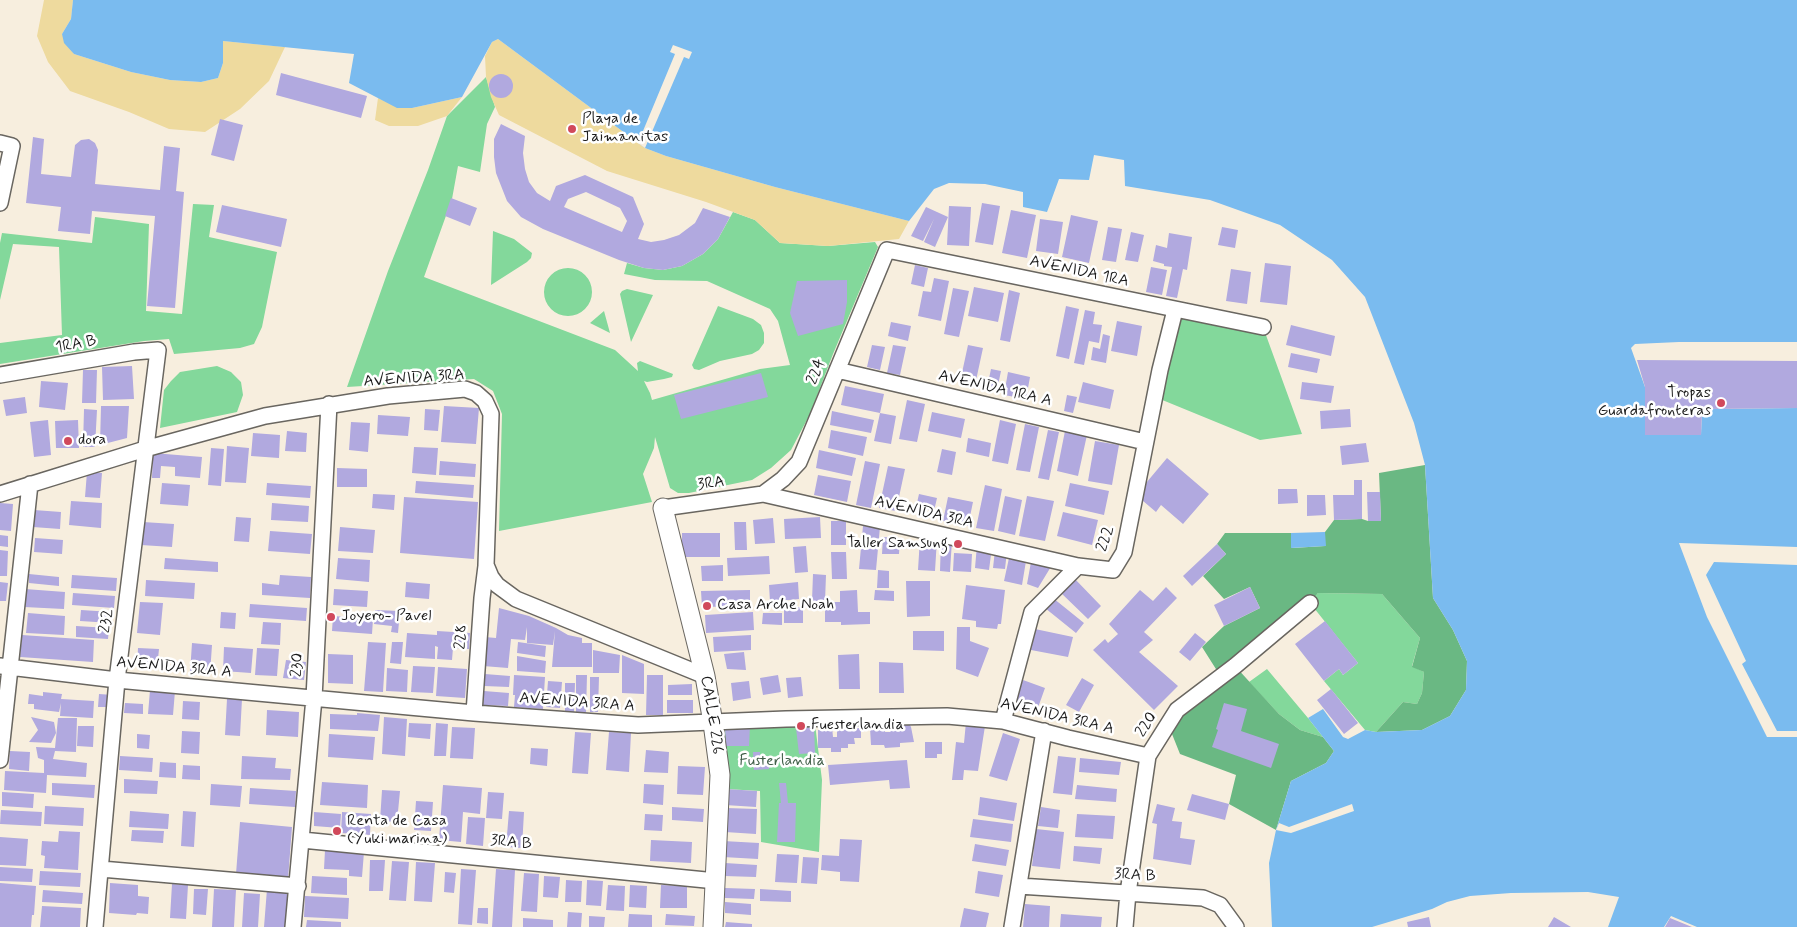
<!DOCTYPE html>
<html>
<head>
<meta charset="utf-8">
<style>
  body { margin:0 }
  canvas { display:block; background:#f7eede }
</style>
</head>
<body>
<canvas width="1797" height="927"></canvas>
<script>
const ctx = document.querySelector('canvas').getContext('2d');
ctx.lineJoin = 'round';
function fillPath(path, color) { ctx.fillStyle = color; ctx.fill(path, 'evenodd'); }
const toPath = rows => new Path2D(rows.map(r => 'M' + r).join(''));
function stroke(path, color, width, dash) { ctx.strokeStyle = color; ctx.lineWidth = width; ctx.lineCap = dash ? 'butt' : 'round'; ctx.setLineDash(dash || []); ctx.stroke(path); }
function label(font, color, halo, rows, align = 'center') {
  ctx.font = font + ' Mynerve,sans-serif'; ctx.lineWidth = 5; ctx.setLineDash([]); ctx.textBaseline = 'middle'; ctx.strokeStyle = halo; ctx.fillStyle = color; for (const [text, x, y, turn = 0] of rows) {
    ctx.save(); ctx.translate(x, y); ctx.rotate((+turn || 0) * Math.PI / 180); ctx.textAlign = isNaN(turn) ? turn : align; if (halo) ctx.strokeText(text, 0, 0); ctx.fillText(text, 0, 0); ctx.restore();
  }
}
fillPath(toPath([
  [486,77,495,107,487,124,480,172,458,166,452,199,424,277,615,350,638,371,637,363,640,361,673,374,672,377,664,379,647,382,644,381,650,393,652,400,760,369,790,365,778,321,770,309,707,281,655,280,624,274,627,263,644,268,663,270,682,266,703,254,718,239,733,212,755,220,780,243,828,246,875,242,878,247,833,354,810,414,791,450,771,468,752,480,689,493,678,493,670,488,655,437,654,448,643,474,652,502,499,531,502,414,493,391,474,379,347,387,388,271,428,170,447,116],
  [193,204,214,205,209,237,277,252,262,327,254,344,240,348,174,354,169,339,144,341,0,364,0,343,62,335,59,247,13,244,0,300,0,243,2,233,92,243,95,217,149,224,146,311,182,314],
  [493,231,514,239,532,253,531,258,527,262,491,285],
  '544 292a24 24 0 1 1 48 0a24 24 0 1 1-48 0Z',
  [627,289,653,295,631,342,620,294,622,291],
  [718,306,753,319,761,325,764,333,764,343,759,350,752,354,720,361,699,370,694,369,692,365],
  [1175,310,1263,327,1302,434,1260,440,1155,397],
  [604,311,610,333,590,323],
  [217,366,231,372,241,382,243,395,237,412,160,428,164,390,171,381,180,372],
  [1318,593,1382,594,1420,638,1412,666,1424,672,1422,693,1417,704,1403,702,1376,732,1365,730,1324,681,1339,669,1343,675,1358,663,1310,603],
  [1267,669,1308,718,1323,737,1300,730,1279,714,1249,682],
  [815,724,822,780,819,852,761,842,760,791,726,789,725,727]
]), '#83d89b');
fillPath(toPath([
  [1425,465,1433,598,1453,630,1467,661,1466,690,1450,716,1422,730,1376,732,1403,702,1417,704,1422,693,1424,672,1412,667,1420,638,1382,594,1318,593,1310,603,1235,666,1279,714,1300,730,1323,737,1334,751,1326,763,1291,781,1276,830,1229,804,1236,775,1180,754,1168,724,1221,677,1202,647,1224,626,1260,608,1250,587,1224,599,1203,576,1226,554,1217,544,1225,533,1291,533,1292,548,1325,546,1325,532,1334,520,1362,519,1368,521,1381,521,1379,473]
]), '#6ab883');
fillPath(toPath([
  [44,0,73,0,71,19,62,34,74,54,131,72,170,80,201,82,218,78,223,63,223,41,285,47,269,81,240,109,205,132,169,129,129,112,70,91,48,62,37,36],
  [498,39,645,148,666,156,775,187,909,221,899,239,828,246,780,243,755,220,706,202,607,171,499,115,491,97,486,77,485,56,492,42],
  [462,97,447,116,418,126,389,126,375,120,378,98,397,107,412,108]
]), '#eeda9e');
fillPath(toPath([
  [73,0,1797,0,1797,342,1679,342,1635,344,1631,348,1645,387,1645,435,1701,435,1702,411,1706,409,1797,408,1797,927,1697,927,1671,916,1664,927,1608,927,1619,897,1588,892,1511,893,1470,896,1447,902,1432,909,1372,927,1272,927,1269,863,1276,830,1291,781,1326,763,1334,751,1308,718,1323,709,1343,737,1348,739,1365,730,1376,732,1422,730,1450,716,1466,690,1467,661,1453,630,1433,598,1425,465,1414,423,1365,297,1332,260,1280,225,1210,200,1125,186,1124,160,1094,155,1089,180,1059,179,1047,212,1023,207,1023,192,985,184,949,183,934,189,909,221,775,187,666,156,645,148,498,39,492,42,462,97,412,108,397,108,349,83,354,54,223,41,223,63,218,78,201,82,170,80,131,72,74,54,64,43,62,34,71,19],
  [1325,532,1326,546,1291,548,1291,533]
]), '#7abbef');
fillPath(toPath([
  [673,45,692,52,689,59,684,57,645,148,638,143,675,54,670,52],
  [1679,543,1797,547,1797,565,1714,562,1706,575,1746,661,1742,664,1777,731,1797,731,1797,737,1767,737,1707,617],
  [1352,804,1354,811,1291,833,1276,830,1279,823,1289,827]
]), '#f7eede');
fillPath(toPath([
  [281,73,367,96,361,118,276,95],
  '489 86a12 12 0 1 1 24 0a12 12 0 1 1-24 0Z',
  [220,119,243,125,234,161,211,155],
  [501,124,525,136,523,153,525,169,529,182,537,193,550,201,556,186,585,175,633,197,644,224,638,239,651,242,664,240,679,235,695,223,703,208,730,217,718,239,703,254,682,266,663,270,644,268,619,260,543,229,521,217,507,201,496,173,494,157,494,139],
  [586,192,620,208,627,221,622,232,564,207,568,199],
  [33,137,44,139,41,174,71,177,75,145,81,140,89,139,95,143,98,150,95,184,160,190,164,146,180,148,176,191,184,192,175,308,147,306,155,216,92,211,90,234,58,231,61,207,26,203],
  [451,198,477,208,470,226,445,216],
  [982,203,1000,206,993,245,975,242],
  [222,205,287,219,281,247,216,232],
  [949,206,971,207,969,246,947,245],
  [926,207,948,217,935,247,924,242,934,219,923,241,911,236],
  [1011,210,1036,215,1027,258,1002,253],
  [1071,215,1098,221,1089,263,1062,257],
  [1040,219,1063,222,1058,254,1036,251],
  [1108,227,1122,229,1116,262,1102,260],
  [1222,227,1238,230,1235,248,1218,245],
  [1131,232,1144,235,1138,262,1125,260],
  [1169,233,1192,237,1187,270,1183,269,1177,298,1166,296,1172,267,1164,266,1164,264,1153,261,1156,245,1167,248],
  [1265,263,1291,266,1287,305,1260,302],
  [915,265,928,268,924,287,911,284],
  [1151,267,1167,270,1162,295,1146,292],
  [1231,269,1251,272,1247,304,1226,301],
  [934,278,949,281,941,321,918,316,923,291,931,292],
  [847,280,847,302,843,324,798,336,790,313,797,281],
  [974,287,1004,293,998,322,968,316],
  [953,288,969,291,959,337,944,334],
  [1009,290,1020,293,1010,342,1000,340],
  [1066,306,1079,309,1069,359,1056,356],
  [1085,310,1095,312,1093,324,1102,325,1099,343,1089,341,1084,365,1074,363],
  [1117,321,1142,326,1137,356,1111,351],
  [891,322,911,326,908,341,888,336],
  [1291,325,1335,336,1331,356,1286,345],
  [1103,334,1110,336,1106,363,1091,360,1093,347,1100,349],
  [872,345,885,347,880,370,867,367],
  [893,345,906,347,900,375,887,373],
  [968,345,983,348,975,385,960,382],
  [1291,353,1320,359,1317,373,1288,367],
  [1637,360,1797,361,1797,408,1706,409,1702,411,1701,435,1645,435,1645,387],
  [132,366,134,399,103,400,102,367],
  [991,369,1001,371,997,390,987,388],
  [83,370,97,370,96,403,82,403],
  [1008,372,1030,377,1026,399,1004,395],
  [761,373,768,397,681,419,674,395],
  [41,381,68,383,65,410,39,407],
  [1083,382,1114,390,1110,409,1078,402],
  [1302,382,1334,386,1331,403,1300,399],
  [845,386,884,394,880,413,896,416,891,444,874,441,880,413,841,405],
  [1067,395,1077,397,1073,413,1064,411],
  [25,397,27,413,6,416,3,400],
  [907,400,925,404,917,442,899,439],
  [101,406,129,406,127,438,100,445],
  [444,406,479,408,476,444,441,442],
  [84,409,97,410,95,447,83,447],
  [425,409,440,410,438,431,424,430],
  [1350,409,1351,427,1321,429,1320,411],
  [832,411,874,420,871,433,830,425],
  [932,412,965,419,961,438,928,431],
  [378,415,410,417,408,436,377,434],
  [48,420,51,455,34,457,30,422],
  [78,420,79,448,56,448,55,421],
  [1000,420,1016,424,1008,464,992,461],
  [351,422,370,423,368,452,349,450],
  [1025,424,1039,427,1030,472,1016,470],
  [831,430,867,437,863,456,828,448],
  [1048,430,1059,432,1049,480,1038,478],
  [287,431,307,433,306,452,285,451],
  [1065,431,1087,435,1078,476,1057,471],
  [253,433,280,435,279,458,251,456],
  [968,438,991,443,989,457,966,452],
  [1095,441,1119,445,1112,485,1088,481],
  [1366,443,1369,462,1342,465,1340,446],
  [227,446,249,448,246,483,225,482],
  [414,447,438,448,436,475,412,473],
  [211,448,224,449,221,486,208,485],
  [942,449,956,452,952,475,937,472],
  [819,450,856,458,852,476,816,468],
  [153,453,202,457,200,478,175,476,175,467,161,466,160,478,152,478],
  [1167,458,1209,494,1183,524,1161,505,1156,512,1136,495],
  [440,461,476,464,475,477,439,475],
  [865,461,880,464,871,508,856,505],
  [888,466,905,469,896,511,879,508],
  [337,468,367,469,367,487,337,487],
  [87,472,102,473,100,498,85,497],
  [818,475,851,481,847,502,814,495],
  [1354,480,1362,480,1362,519,1334,520,1333,495,1354,495],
  [416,481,474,485,473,498,415,493],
  [162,483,190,485,188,506,160,504],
  [267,483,311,486,310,498,266,495],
  [1070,483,1109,491,1104,515,1065,506],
  [985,485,1002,489,994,531,976,528],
  [1278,489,1297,489,1298,503,1278,504],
  [1367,492,1380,492,1381,521,1368,521],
  [373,494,395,495,394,510,372,508],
  [919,494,937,498,934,511,916,507],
  [1307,495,1325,495,1326,515,1307,516],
  [1005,496,1022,500,1015,535,998,531],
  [1027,496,1054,501,1045,541,1019,536],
  [404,497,478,502,474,559,400,553],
  [948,497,973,502,968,526,943,521],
  [71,501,102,503,101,528,69,525],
  [0,503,13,504,11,531,0,530],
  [272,503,309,506,308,522,271,520],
  [34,510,61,512,60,529,33,527],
  [1063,512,1098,520,1092,545,1057,536],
  [236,517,251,518,249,542,234,541],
  [820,517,821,538,785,539,784,519],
  [773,518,775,543,755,544,753,520],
  [831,521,846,521,846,545,831,545],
  [143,522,174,524,172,547,141,545],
  [734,522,746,522,747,550,735,550],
  [863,526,880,527,876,570,859,569],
  [340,527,375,530,373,553,338,551],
  [270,531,312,534,310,554,268,551],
  [682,533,720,533,720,557,682,557],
  [0,535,8,536,8,547,0,546],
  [883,537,900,538,899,554,882,554],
  [35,538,63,540,62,554,34,552],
  [920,538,937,539,935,571,918,570],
  [941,540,952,540,950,572,940,571],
  [1217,544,1226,554,1192,586,1183,576],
  [977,545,992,547,989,570,975,568],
  [806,546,808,572,795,573,793,547],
  [0,550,8,551,7,576,0,576],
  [995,550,1007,551,1005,569,993,568],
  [831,552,846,552,847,579,832,579],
  [954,553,972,554,971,572,953,571],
  [769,556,770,574,728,576,727,558],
  [165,558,218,562,218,572,164,569],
  [338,558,370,560,369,582,336,579],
  [1009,558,1026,561,1022,585,1004,581],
  [1031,562,1052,565,1038,588,1027,584],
  [723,565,723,581,702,581,701,566],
  [878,570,889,571,889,588,877,588],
  [29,574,59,577,59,586,29,583],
  [813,574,826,575,825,602,812,601],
  [72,575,117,578,116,591,71,588],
  [280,575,311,577,310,598,262,595,262,583,279,585],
  [1074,578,1101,606,1088,619,1060,592],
  [146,580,195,583,194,599,145,596],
  [906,581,930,581,930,616,907,617],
  [0,582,8,583,6,601,0,601],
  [406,582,430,584,429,599,405,597],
  [798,582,799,599,770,602,769,585],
  [966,585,1005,590,1001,624,998,624,997,629,976,627,976,621,962,619],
  [1166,587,1177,598,1144,632,1153,640,1139,652,1178,686,1154,710,1093,650,1105,639,1108,643,1118,634,1109,624,1140,590,1153,601],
  [1250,587,1260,608,1224,626,1214,605],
  [25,589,65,592,64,609,24,607],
  [334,589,368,591,367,607,333,605],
  [750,590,750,606,702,607,701,591],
  [857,590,858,612,870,612,870,624,841,625,841,622,825,622,825,602,840,602,840,591],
  [875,590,894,591,894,601,874,600],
  [73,593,115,596,114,608,72,605],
  [1053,598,1084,623,1076,633,1045,608],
  [140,602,163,603,160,635,137,633],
  [250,604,307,608,306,621,249,617],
  [784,607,803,607,803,623,784,623],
  [499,608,529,616,556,628,568,635,582,638,582,643,592,643,592,667,552,667,555,631,553,645,527,643,527,627,525,640,511,639,508,668,483,666,485,637,496,638],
  [81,610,112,612,112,623,80,621],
  [375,610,400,611,398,633,391,632,392,626,374,624],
  [221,612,236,613,235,629,220,628],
  [753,612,754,630,706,633,705,615],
  [28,613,65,616,64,635,26,633],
  [763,613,782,613,782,625,762,624],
  [333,616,373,619,372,634,332,631],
  [1325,621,1358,663,1343,675,1339,669,1324,681,1295,644],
  [263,622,281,623,280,645,261,644],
  [76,626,109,628,108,639,76,637],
  [957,627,970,627,970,641,989,648,978,677,956,669],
  [1035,629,1073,637,1068,657,1031,650],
  [437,631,470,633,469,649,453,648,452,660,437,659,438,647,435,646,435,659,405,657,407,633,437,635],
  [913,631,944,631,944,651,913,650],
  [1195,633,1206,642,1190,661,1179,652],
  [22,635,94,640,93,662,20,657],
  [751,635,751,650,714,652,713,637],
  [368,642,386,643,383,692,364,691],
  [392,642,403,642,401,664,390,663],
  [518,642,546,646,545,657,517,653],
  [192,643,212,645,210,674,190,673],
  [224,647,253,649,251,673,223,671],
  [138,648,159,649,157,669,137,667],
  [257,648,279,649,277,676,255,675],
  [593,650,620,655,619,673,593,673],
  [744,652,746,670,727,669,724,654],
  [328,654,353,655,353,684,328,683],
  [859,654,860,689,839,689,838,655],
  [622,655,644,664,644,694,622,693],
  [517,656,546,661,545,673,517,671],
  [286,660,306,662,304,680,283,678],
  [879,662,903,663,904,693,879,693],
  [413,666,435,667,433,693,411,692],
  [438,667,467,669,465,698,436,696],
  [387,668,408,670,407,692,386,691],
  [485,674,510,676,509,687,484,686],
  [514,675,545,677,543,709,514,707,515,695,513,695],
  [576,675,587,675,586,713,576,713],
  [647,675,663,675,663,715,646,715],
  [778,675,781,692,763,695,760,678],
  [590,677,599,677,598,712,590,712],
  [801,677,803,696,788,698,786,678],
  [1082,678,1094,685,1079,712,1066,705],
  [1023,680,1045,688,1035,716,1013,708],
  [548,681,562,682,560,708,546,707],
  [749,681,751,698,733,701,731,683],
  [565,683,575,683,574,712,565,712],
  [692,684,692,695,668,695,668,685],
  [1331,689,1358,723,1344,734,1317,700],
  [150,690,175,691,173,715,148,714],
  [484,691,509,693,508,706,483,705],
  [43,692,62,694,61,699,94,701,93,718,60,716,61,703,59,712,34,709,34,704,28,704,29,694,43,696],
  [99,694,113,695,112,707,98,707],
  [227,699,242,699,240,736,225,735],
  [667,700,693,700,693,713,667,713],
  [183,701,200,702,199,720,182,719],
  [125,703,143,704,143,714,124,713],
  [1224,703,1247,709,1241,731,1279,744,1271,768,1212,747,1218,730,1216,729],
  [267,710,299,712,298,737,266,735],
  [357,713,380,715,378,731,330,729,330,714,357,715],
  [31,717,54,722,56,733,51,743,29,742,38,730],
  [384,717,407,719,405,756,382,754],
  [58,718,77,718,76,752,55,751,53,759,87,763,86,777,47,775,46,793,4,790,5,771,44,773,44,760,38,758,36,747,55,748],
  [907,720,911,727,914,742,900,743,900,747,885,748,884,745,871,745,870,728,876,728,876,725,884,725,885,732,890,732,891,722],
  [854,722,855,728,861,728,861,738,854,738,855,744,848,744,848,748,841,748,841,752,831,752,831,748,818,748,818,730,823,730,823,727,832,727,833,737,837,737,837,725],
  [966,722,985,726,978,771,964,770,963,780,952,780,956,742,964,743],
  [409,723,431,724,430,739,408,737],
  [436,723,448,724,446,756,434,756],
  [78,726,94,726,93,747,77,746],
  [750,726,749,746,726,746,725,727],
  [452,727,475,728,473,759,450,758],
  [814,727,815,753,799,754,796,728],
  [182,731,200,732,199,754,181,753],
  [575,732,591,733,588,774,572,773],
  [609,732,631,733,629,772,606,770],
  [1003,733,1020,739,1007,781,989,776],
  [137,734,150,735,149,749,137,748],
  [329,734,375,737,373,760,328,757],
  [925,742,942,742,942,754,937,754,937,758,925,758],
  [531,748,548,749,547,766,530,764],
  [646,750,669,752,668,773,644,772],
  [10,751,30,752,29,771,9,769],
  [753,752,760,752,760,757,768,756,769,769,754,770],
  [120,756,153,758,152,772,119,770],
  [242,756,276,758,275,768,291,769,290,780,241,779],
  [1058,756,1076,758,1072,795,1053,793],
  [1080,758,1121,762,1119,775,1079,772],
  [907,760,910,788,890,789,889,780,830,785,828,765],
  [160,762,176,763,176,778,159,777],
  [183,765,200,766,200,780,182,779],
  [678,766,705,767,703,795,677,794],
  [124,779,158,781,157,794,124,793],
  [322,782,368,785,367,808,320,805],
  [52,783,95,785,94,798,52,795],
  [779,783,786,783,788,803,796,803,795,842,777,842,779,803,781,803],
  [211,784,242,786,240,807,210,805],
  [644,784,664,785,663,805,643,803],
  [443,785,482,788,480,814,463,812,461,842,439,840],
  [1077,785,1117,789,1116,802,1075,799],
  [250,788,296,791,295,807,249,804],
  [726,789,757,791,756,807,725,805],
  [382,790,400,791,397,822,380,821],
  [2,792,34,794,33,808,2,806],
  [488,792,504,793,502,819,486,818],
  [1192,794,1229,804,1225,820,1187,810],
  [980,797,1017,803,1014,821,978,815],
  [416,801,433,802,431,831,414,830],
  [1157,804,1175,808,1172,821,1182,822,1180,838,1195,840,1191,865,1153,859,1157,824,1152,823],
  [45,806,84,808,83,826,44,824],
  [672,807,704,809,703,822,672,820],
  [1041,807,1060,810,1058,828,1038,826],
  [726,808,757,809,756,834,725,832],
  [1,810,42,812,41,826,0,824],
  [130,811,169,814,168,829,129,827],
  [183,811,196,812,194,847,181,846],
  [509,811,524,812,522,848,506,847],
  [314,812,341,814,340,828,314,826],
  [342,812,371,814,370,835,341,833],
  [645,814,663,815,662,831,644,830],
  [1077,814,1115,816,1113,839,1075,837],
  [468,817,485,818,483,846,466,844],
  [973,819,1013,824,1011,842,970,837],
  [240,822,292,827,288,879,236,874],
  [1036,829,1064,832,1060,869,1032,866],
  [132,830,164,831,163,843,131,841],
  [59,831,80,832,78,870,44,868,45,856,41,855,42,841,58,842],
  [0,837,28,839,26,866,0,865],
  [840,839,862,840,859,882,840,881,840,872,821,870,822,855,839,856],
  [651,840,692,842,691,863,650,861],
  [723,841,759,843,758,859,723,857],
  [975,844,1009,850,1006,866,972,861],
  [1074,846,1102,848,1100,864,1073,861],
  [325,850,364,852,362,877,349,876,349,870,324,869],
  [777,854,799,855,797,883,775,882],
  [803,857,819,858,817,884,801,883],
  [370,860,385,860,383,891,369,891],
  [392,861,409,862,406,901,389,900],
  [416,862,435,863,432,902,414,901],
  [725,863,757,865,756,877,724,876],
  [0,867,33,869,32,882,0,881],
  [461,869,476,870,472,925,458,924],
  [496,869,515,870,512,927,492,927],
  [40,871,81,873,80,887,39,885],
  [978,871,1003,875,999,897,975,893],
  [445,872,456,873,454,893,444,892],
  [524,873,539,874,537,912,521,911],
  [312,876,347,878,347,895,311,893],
  [544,876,560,877,558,898,543,897],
  [566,880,582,881,581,902,565,902],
  [587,880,603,881,601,906,586,905],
  [0,883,36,886,34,915,32,915,31,927,0,927],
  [110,883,138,885,138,896,149,897,148,914,137,913,136,915,109,913],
  [172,884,188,885,186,919,170,918],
  [608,885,625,886,624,911,606,910],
  [630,885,647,886,646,908,629,907],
  [661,885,687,886,687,908,660,908],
  [725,888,755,889,754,899,725,898],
  [194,889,208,889,206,915,193,914],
  [214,889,236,890,234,927,212,927],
  [267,889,288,890,286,927,264,927],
  [760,889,791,891,791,902,760,901],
  [43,890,83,893,82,904,42,902],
  [244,893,260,894,258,927,242,927],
  [305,896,349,898,348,919,304,917],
  [725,902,751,904,751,915,725,913],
  [1025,904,1050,906,1049,927,1023,927],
  [42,906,81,908,80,927,40,927],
  [478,908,488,908,488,924,477,923],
  [964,908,989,913,986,927,960,927],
  [568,912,582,913,581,927,567,927],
  [629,914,652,915,652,927,628,927],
  [666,914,695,916,694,926,665,925],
  [1061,914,1102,917,1101,927,1060,927],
  [589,916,605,917,604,927,589,927],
  [1429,917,1431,927,1408,927,1407,922],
  [1554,917,1571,927,1548,927],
  [523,918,553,920,553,927,523,927],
  [1670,918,1692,927,1665,927],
  [307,920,341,922,341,927,306,927],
  [726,922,752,924,752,927,725,927]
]), '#b1a9df');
const minor = toPath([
  [0,143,12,146,0,203],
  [837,370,1145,442],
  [0,375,134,352,158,350,117,680,95,927],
  [0,494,145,449,265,416,388,396,465,389,476,393,485,401,491,414,486,565,491,577,497,585,516,599,705,676],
  [763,494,783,479,799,462,887,250,1263,327],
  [663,508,763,494,1078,566,1113,570,1124,552,1160,370,1175,310],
  [0,666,117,680,474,713,638,725,786,719,947,716,1003,721,1068,738,1148,756],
  [474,713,482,598,486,566],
  [1003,721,1032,612,1078,566],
  [0,760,30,484],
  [302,840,716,881],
  [101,869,298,886],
  [1019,886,1203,898,1220,905,1236,927],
  [293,927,314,698,329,404],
  [1012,927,1044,731],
  [1125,927,1128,893,1148,756,1177,710,1235,666,1310,603]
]);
const tertiary = toPath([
  [663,508,705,676,713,723,720,775,713,927]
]);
stroke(minor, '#696660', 18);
stroke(tertiary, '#696660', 21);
stroke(minor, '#fff', 15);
stroke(tertiary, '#fff', 19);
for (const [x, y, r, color] of [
  [572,129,5,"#d1495b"],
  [1721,403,5,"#d1495b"],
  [68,441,5,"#d1495b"],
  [958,544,5,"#d1495b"],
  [707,606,5,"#d1495b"],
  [331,617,5,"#d1495b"],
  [801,726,5,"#d1495b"],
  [337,831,5,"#d1495b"]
]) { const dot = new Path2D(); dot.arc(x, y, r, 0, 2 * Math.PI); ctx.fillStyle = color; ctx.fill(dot); stroke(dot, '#fff', 2); }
label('16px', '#1c1c1c', '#fff', [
  ["Playa de",582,120],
  ["Jaimanitas",582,138],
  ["Tropas",1711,394,"right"],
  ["Guardafronteras",1711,412,"right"],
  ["dora",78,441],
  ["Taller Samsung",948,544,"right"],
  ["Casa Arche Noah",717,606],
  ["Joyero- Pavel",341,617],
  ["Fuesterlandia",811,726],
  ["Renta de Casa",347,822],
  ["(Yuki marina)",347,840]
], 'left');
label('16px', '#1c1c1c', '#fff', [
  ["AVENIDA 1RA",1079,272,12],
  ["1RA B",76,345,-10],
  ["224",817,372,-68],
  ["AVENIDA 3RA",414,379,-4],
  ["AVENIDA 1RA A",995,389,13],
  ["3RA",711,484,-8],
  ["AVENIDA 3RA",924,513,13],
  ["222",1106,539,-73],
  ["232",107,621,-83],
  ["228",462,637,-86],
  ["230",298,665,-87],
  ["AVENIDA 3RA A",174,668,5],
  ["AVENIDA 3RA A",577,703,4],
  ["CALLE 226",711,715,81],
  ["AVENIDA 3RA A",1057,717,13],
  ["220",1147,725,-58],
  ["3RA B",511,843,6],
  ["3RA B",1135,876,4]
]);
label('16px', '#405e48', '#fff', [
  ["Fusterlandia",782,762]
]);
</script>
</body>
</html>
